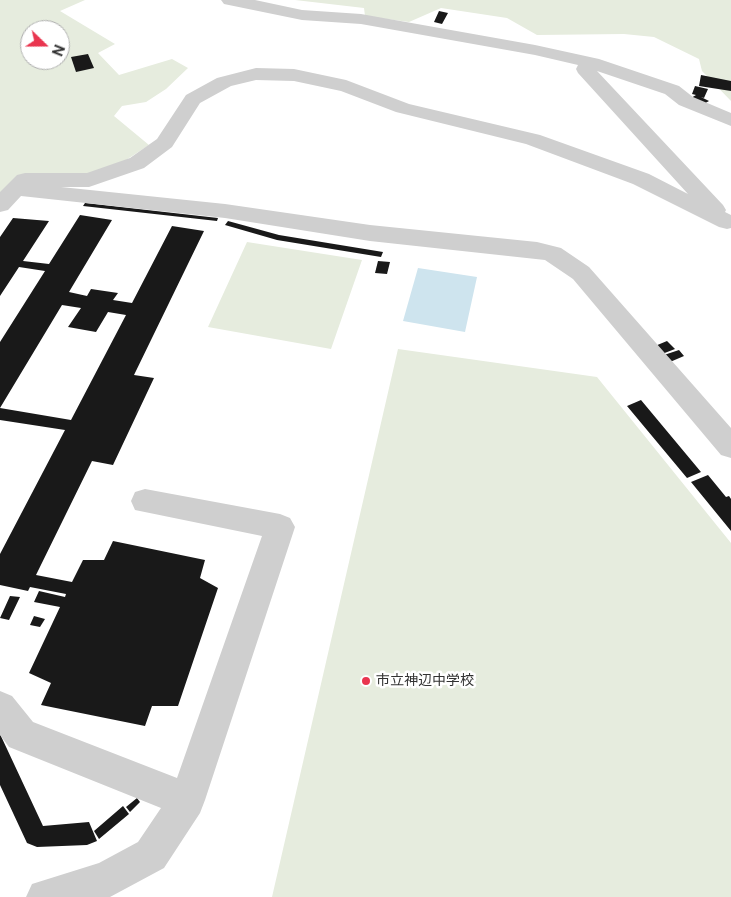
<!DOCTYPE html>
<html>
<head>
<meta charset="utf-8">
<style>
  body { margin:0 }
  #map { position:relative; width:731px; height:897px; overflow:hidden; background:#fff; font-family:"Public Sans",sans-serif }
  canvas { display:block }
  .north { position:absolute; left:20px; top:20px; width:50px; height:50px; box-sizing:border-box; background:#fff; border:1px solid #adadad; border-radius:50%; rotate:112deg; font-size:14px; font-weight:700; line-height:20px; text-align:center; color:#323232 }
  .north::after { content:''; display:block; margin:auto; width:18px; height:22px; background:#e9354f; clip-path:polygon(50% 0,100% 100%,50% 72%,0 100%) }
</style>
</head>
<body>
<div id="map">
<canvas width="731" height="897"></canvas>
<div class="north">N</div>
</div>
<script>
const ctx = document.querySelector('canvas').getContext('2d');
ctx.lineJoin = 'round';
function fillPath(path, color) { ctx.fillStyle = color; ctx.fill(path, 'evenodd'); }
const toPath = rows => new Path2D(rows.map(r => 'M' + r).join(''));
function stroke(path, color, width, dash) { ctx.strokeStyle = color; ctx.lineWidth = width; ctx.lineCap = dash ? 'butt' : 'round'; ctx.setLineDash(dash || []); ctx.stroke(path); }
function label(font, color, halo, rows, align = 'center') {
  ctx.font = font + ' "Public Sans","Noto Sans JP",sans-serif'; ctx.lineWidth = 5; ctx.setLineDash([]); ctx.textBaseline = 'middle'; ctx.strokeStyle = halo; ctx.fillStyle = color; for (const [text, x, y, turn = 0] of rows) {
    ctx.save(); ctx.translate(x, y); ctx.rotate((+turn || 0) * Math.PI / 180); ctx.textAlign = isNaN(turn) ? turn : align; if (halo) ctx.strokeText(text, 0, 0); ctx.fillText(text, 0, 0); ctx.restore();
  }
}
fillPath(toPath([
  [0,0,85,0,60,11,115,44,98,53,119,75,172,59,188,68,166,89,146,102,122,106,114,116,149,145,123,162,87,176,0,194],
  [30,30,60,30,60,60,30,60],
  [295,0,731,0,731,101,702,71,699,59,654,37,624,34,537,35,507,18,441,8,409,22,365,16,364,8],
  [247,242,362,260,331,349,208,327],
  [398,349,597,377,731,543,731,897,272,897]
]), '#e6ecde');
fillPath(toPath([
  [418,268,477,277,465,332,403,321]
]), '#cee4ee');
fillPath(toPath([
  [439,11,448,13,442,24,434,22],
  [88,54,94,68,76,72,71,57],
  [701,75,731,81,731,91,699,86],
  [695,86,708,89,704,98,701,97,709,101,702,105,691,98,696,95,692,94],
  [85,203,218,218,217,221,83,206],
  [80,215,112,220,69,292,87,296,91,289,118,293,113,300,132,303,172,226,204,231,134,375,154,378,113,465,92,461,36,575,72,582,83,560,104,560,113,541,205,560,200,578,218,588,178,706,152,706,145,726,41,705,51,683,29,673,60,607,34,602,39,591,65,597,66,594,30,587,28,591,0,585,0,554,65,430,0,420,0,342,45,271,19,267,0,296,0,237,13,218,49,221,23,261,49,264],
  [62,305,81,308,68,327,96,332,108,312,126,315,71,420,0,408],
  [228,221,279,235,383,252,381,257,277,240,225,225],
  [378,261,390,262,387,274,375,273],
  [667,341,675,349,662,354,655,346],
  [679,350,684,356,670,362,664,355],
  [641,400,701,472,687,478,627,406],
  [708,475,726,497,729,496,731,499,731,531,691,482],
  [10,596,20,597,9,620,0,618],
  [34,616,45,619,40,627,30,625],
  [0,734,43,826,89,822,97,841,87,845,37,847,27,843,0,785],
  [137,798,140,802,130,812,126,807],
  [123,806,129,814,99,839,94,831]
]), '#191919');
fillPath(toPath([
  [221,0,255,0,302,10,361,14,535,45,599,59,679,86,693,97,731,113,731,126,679,105,665,94,597,71,723,205,726,210,725,212,731,215,731,228,727,229,719,227,633,184,526,144,396,112,341,91,294,81,256,80,231,86,200,103,172,147,144,168,89,187,61,187,225,204,370,225,537,242,561,248,589,267,731,428,731,458,721,455,573,279,545,260,370,241,225,218,21,196,8,210,0,212,0,192,17,175,25,173,87,173,130,158,157,139,186,95,217,78,256,68,294,69,346,80,409,104,540,135,649,174,688,194,578,73,576,69,578,65,535,55,361,24,302,20,224,4,221,0],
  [145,489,280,514,290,518,295,527,205,800,200,813,164,868,110,897,26,897,32,884,99,863,138,842,161,808,9,747,0,735,0,691,12,696,33,722,177,778,262,536,135,510,131,501,135,492,145,489]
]), '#cfcfcf');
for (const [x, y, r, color] of [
  [366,681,5,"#e9354f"]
]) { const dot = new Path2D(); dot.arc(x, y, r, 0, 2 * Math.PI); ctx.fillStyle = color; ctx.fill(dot); stroke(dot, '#fff', 2); }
label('14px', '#323232', '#fff', [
  ["市立神辺中学校",376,681]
], 'left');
</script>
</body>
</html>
